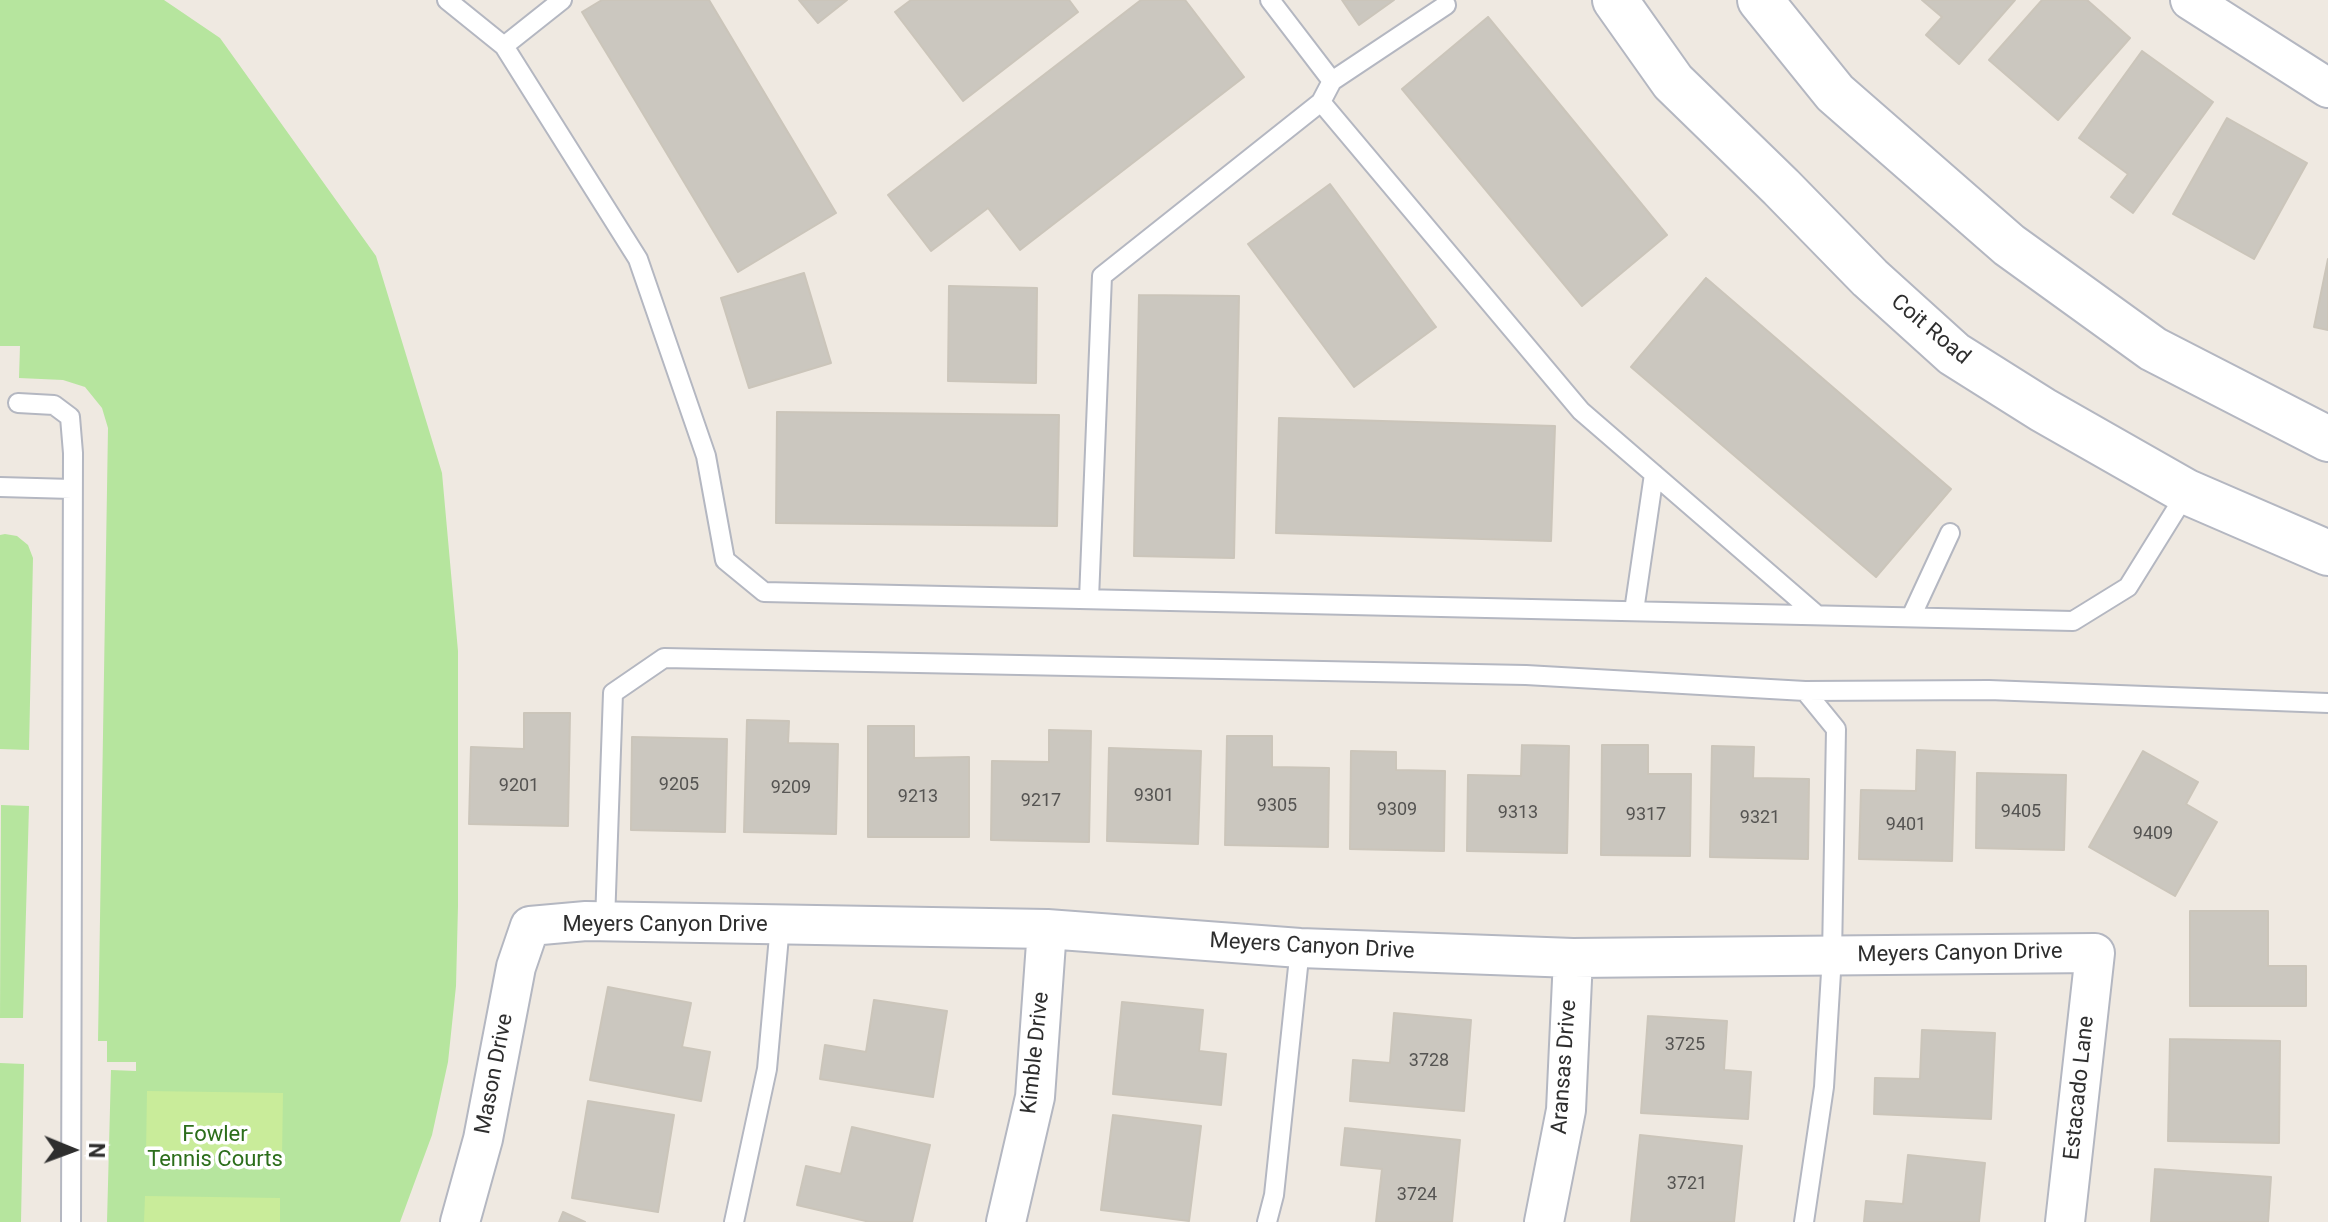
<!DOCTYPE html>
<html>
<head>
<meta charset="utf-8">
<style>
  body { margin:0 }
  #map { position:relative; width:2328px; height:1222px; overflow:hidden; background:#efe9e1; font-family:Roboto,sans-serif }
  canvas { display:block }
  .north { position:absolute; left:32px; top:1110px; width:80px; height:80px; -webkit-text-stroke:6px #fff; paint-order:stroke; rotate:91deg; font-size:22px; font-weight:700; line-height:32px; text-align:center; color:#2e2e2e }
  .north::after { content:''; display:block; margin:auto; width:28px; height:36px; background:#2e2e2e; clip-path:polygon(50% 0,100% 100%,50% 72%,0 100%) }
</style>
</head>
<body>
<div id="map">
<canvas width="2328" height="1222"></canvas>
<div class="north">N</div>
</div>
<script>
const ctx = document.querySelector('canvas').getContext('2d');
ctx.lineJoin = 'round';
function fillPath(path, color) { ctx.fillStyle = color; ctx.fill(path, 'evenodd'); }
const toPath = rows => new Path2D(rows.map(r => 'M' + r).join(''));
function stroke(path, color, width, dash) { ctx.strokeStyle = color; ctx.lineWidth = width; ctx.lineCap = dash ? 'butt' : 'round'; ctx.setLineDash(dash || []); ctx.stroke(path); }
function label(font, color, halo, rows, align = 'center') {
  ctx.font = font + ' Roboto,sans-serif'; ctx.lineWidth = 7; ctx.setLineDash([]); ctx.textBaseline = 'middle'; ctx.strokeStyle = halo; ctx.fillStyle = color; for (const [text, x, y, turn = 0] of rows) {
    ctx.save(); ctx.translate(x, y); ctx.rotate((+turn || 0) * Math.PI / 180); ctx.textAlign = isNaN(turn) ? turn : align; if (halo) ctx.strokeText(text, 0, 0); ctx.fillText(text, 0, 0); ctx.restore();
  }
}
fillPath(toPath([
  [0,0,164,0,220,38,376,256,442,473,458,651,458,906,456,986,448,1062,432,1135,400,1222,107,1222,111,1070,136,1071,136,1062,107,1062,107,1041,98,1041,108,428,102,408,85,387,63,380,19,378,20,346,0,346],
  [5,534,17,536,28,545,33,558,29,750,0,749,0,535],
  [1,805,29,806,23,1018,0,1018],
  [0,1063,24,1064,21,1222,0,1222]
]), '#b6e59e');
fillPath(toPath([
  [147,1091,283,1093,282,1157,146,1155],
  [145,1196,280,1198,280,1222,144,1222]
]), '#c9ec9a');
const building = toPath([
  [602,0,709,0,836,213,738,272,582,12,602,0],
  [799,0,847,0,818,23,799,0],
  [911,0,1069,0,1078,12,963,101,895,12,911,0],
  [1141,0,1185,0,1244,77,1020,250,988,208,931,251,888,195,1141,0],
  [1342,0,1394,0,1359,25,1342,0],
  [1922,0,2015,0,1959,64,1926,35,1942,17,1922,0],
  [2042,0,2087,0,2130,38,2058,120,1989,60,2042,0],
  [1488,17,1667,235,1582,306,1402,89,1488,17],
  [2142,51,2213,102,2133,213,2111,197,2128,174,2079,138,2142,51],
  [2227,118,2307,163,2254,259,2173,214,2227,118],
  [1330,184,1436,327,1354,387,1248,244,1330,184],
  [2328,259,2328,330,2314,327,2328,259],
  [804,273,831,363,749,388,721,298,804,273],
  [1706,278,1951,489,1876,577,1631,367,1706,278],
  [949,286,1037,288,1036,383,948,381,949,286],
  [1139,295,1239,296,1234,558,1134,556,1139,295],
  [777,412,1059,415,1057,526,776,523,777,412],
  [1279,418,1555,426,1551,541,1276,533,1279,418],
  [524,713,570,713,568,826,469,824,471,747,524,749,524,713],
  [747,720,789,721,788,743,838,744,836,834,744,832,747,720],
  [868,726,914,726,914,758,969,757,969,837,868,837,868,726],
  [1049,730,1091,731,1089,842,991,840,992,761,1049,762,1049,730],
  [1227,736,1272,736,1272,767,1329,768,1328,847,1225,845,1227,736],
  [632,737,727,739,725,832,631,830,632,737],
  [1522,745,1569,746,1567,853,1467,851,1468,775,1521,776,1522,745],
  [1602,745,1648,745,1648,774,1691,774,1690,856,1601,855,1602,745],
  [1712,746,1754,747,1753,778,1809,779,1808,859,1710,857,1712,746],
  [1109,748,1201,751,1198,844,1107,841,1109,748],
  [1917,750,1955,752,1952,861,1859,859,1861,790,1916,791,1917,750],
  [1351,751,1396,752,1396,770,1445,771,1444,851,1350,849,1351,751],
  [2143,751,2198,782,2186,804,2217,822,2175,896,2089,847,2143,751],
  [1977,773,2066,775,2064,850,1976,848,1977,773],
  [2190,911,2268,911,2268,966,2306,966,2306,1006,2190,1006,2190,911],
  [608,987,691,1003,682,1047,710,1052,701,1101,590,1080,608,987],
  [874,1000,947,1011,933,1097,820,1079,825,1045,866,1052,874,1000],
  [1122,1002,1203,1010,1199,1051,1226,1054,1221,1105,1113,1094,1122,1002],
  [1394,1013,1471,1020,1464,1111,1350,1101,1353,1060,1390,1063,1394,1013],
  [1648,1016,1727,1021,1724,1070,1751,1072,1748,1119,1641,1113,1648,1016],
  [1922,1030,1995,1033,1991,1119,1874,1114,1875,1078,1920,1079,1922,1030],
  [2170,1039,2280,1041,2279,1143,2168,1141,2170,1039],
  [588,1101,674,1115,658,1212,572,1198,588,1101],
  [1113,1115,1201,1126,1189,1221,1101,1210,1113,1115],
  [852,1127,930,1145,912,1222,870,1222,797,1205,806,1166,841,1174,852,1127],
  [1345,1128,1460,1140,1452,1222,1376,1222,1382,1169,1341,1165,1345,1128],
  [1640,1135,1742,1146,1734,1222,1631,1222,1640,1135],
  [1908,1155,1985,1163,1979,1222,1864,1222,1866,1201,1903,1204,1908,1155],
  [2155,1169,2271,1177,2268,1222,2151,1222,2155,1169],
  [563,1212,585,1222,559,1222,563,1212]
]);
fillPath(building, '#cbc7bf');
stroke(building, '#cbc5ba', 2);
const lane = toPath([
  [447,0,504,46,638,259,706,456,725,560,764,592,2073,621,2128,587,2187,492],
  [1270,0,1332,81,1321,102,1581,411,1817,615],
  [504,46,562,0],
  [1332,81,1446,5],
  [18,403,54,405,70,417,73,453,71,1222],
  [0,487,72,489],
  [1089,599,1102,276,1321,102],
  [1634,611,1654,474],
  [1911,617,1950,533],
  [1805,691,1989,690,2328,703],
  [605,922,613,693,664,658,1526,675,1805,691,1836,729,1832,956,1824,1087,1804,1222],
  [734,1222,767,1069,780,925],
  [1267,1222,1274,1195,1300,948]
]);
const street = toPath([
  [2190,0,2328,88],
  [460,1222,483,1139,516,967,530,926,586,921,1047,929,1300,948,1573,958,2095,953,2065,1222],
  [1006,1222,1035,1097,1047,929],
  [1544,1222,1566,1110,1573,958]
]);
const secondary = toPath([
  [1615,0,1673,82,1781,187,1870,278,1954,354,2043,410,2187,492,2328,553],
  [1760,0,1835,93,2009,245,2153,349,2328,439]
]);
stroke(lane, '#b4b7c1', 22);
stroke(street, '#b4b7c1', 42);
stroke(secondary, '#b4b7c1', 48);
stroke(lane, '#fff', 18);
stroke(street, '#fff', 38);
stroke(secondary, '#fff', 44);
label('18px', '#555452', null, [
  ["9205",679,785],
  ["9201",519,786],
  ["9209",791,788],
  ["9301",1154,796],
  ["9213",918,797],
  ["9217",1041,801],
  ["9305",1277,806],
  ["9309",1397,810],
  ["9405",2021,812],
  ["9313",1518,813],
  ["9317",1646,815],
  ["9321",1760,818],
  ["9401",1906,825],
  ["9409",2153,834],
  ["3725",1685,1045],
  ["3728",1429,1061],
  ["3721",1687,1184],
  ["3724",1417,1195]
]);
label('22px', '#2e2e2e', '#fff', [
  ["Coit Road",1930,330,40],
  ["Meyers Canyon Drive",665,925],
  ["Meyers Canyon Drive",1312,947,3],
  ["Meyers Canyon Drive",1960,954,-1],
  ["Kimble Drive",1036,1053,-84],
  ["Aransas Drive",1565,1067,-86],
  ["Mason Drive",495,1074,-79],
  ["Estacado Lane",2080,1088,-84]
]);
label('22px', '#2c6e1b', '#fff', [
  ["Fowler",215,1135],
  ["Tennis Courts",215,1160]
]);
</script>
</body>
</html>
